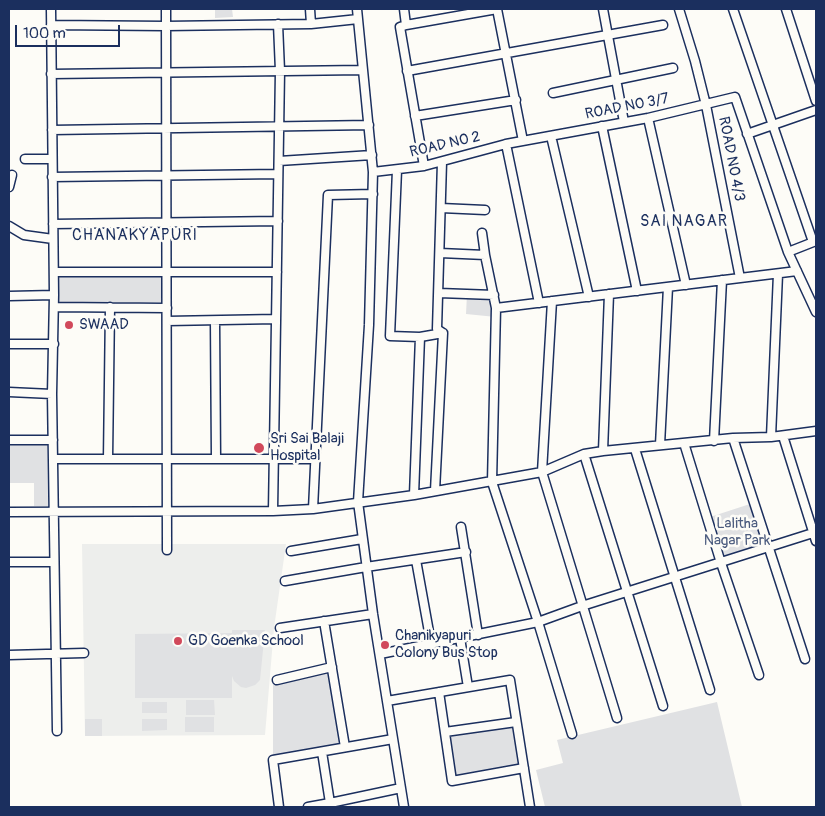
<!DOCTYPE html>
<html>
<head>
<meta charset="utf-8">
<style>
  body { margin:0 }
  #map { position:relative; width:825px; height:816px; overflow:hidden; background:#fdfcf7; font-family:Pangolin,sans-serif }
  canvas { display:block }
  .frame { position:absolute; inset:0; border:10px solid #1b2f5e; pointer-events:none }
  .scale { position:absolute; left:15px; top:25px; width:105px; height:22px; box-sizing:border-box; border:2px solid #1b2f5e; border-top:0; padding-left:6px; font-size:15px; line-height:18px; white-space:nowrap; color:#1b2f5e; -webkit-text-stroke:4px #fdfcf7; paint-order:stroke }
</style>
</head>
<body>
<div id="map">
<canvas width="825" height="816"></canvas>
<div class="frame"></div>
<div class="scale">100 m</div>
</div>
<script>
const ctx = document.querySelector('canvas').getContext('2d');
ctx.lineJoin = 'round';
function fillPath(path, color) { ctx.fillStyle = color; ctx.fill(path, 'evenodd'); }
const toPath = rows => new Path2D(rows.map(r => 'M' + r).join(''));
function stroke(path, color, width, dash) { ctx.strokeStyle = color; ctx.lineWidth = width; ctx.lineCap = dash ? 'butt' : 'round'; ctx.setLineDash(dash || []); ctx.stroke(path); }
function label(font, color, halo, rows, align = 'center') {
  ctx.font = font + ' Pangolin,sans-serif'; ctx.lineWidth = 5; ctx.setLineDash([]); ctx.textBaseline = 'middle'; ctx.strokeStyle = halo; ctx.fillStyle = color; for (const [text, x, y, turn = 0] of rows) {
    ctx.save(); ctx.translate(x, y); ctx.rotate((+turn || 0) * Math.PI / 180); ctx.textAlign = isNaN(turn) ? turn : align; if (halo) ctx.strokeText(text, 0, 0); ctx.fillText(text, 0, 0); ctx.restore();
  }
}
fillPath(toPath([
  [82,544,286,544,274,628,265,735,85,736]
]), '#edeeec');
fillPath(toPath([
  [215,9,232,9,233,17,215,18],
  [57,275,163,276,163,302,57,302],
  [467,294,494,295,496,317,466,314],
  [9,443,47,443,48,506,34,506,34,483,9,483],
  [753,503,768,548,721,563,707,518],
  [232,630,265,630,260,680,255,685,246,688,241,687,234,681,232,676,232,698,135,698,135,634,232,633],
  [332,667,345,747,273,760,273,683],
  [186,700,214,700,215,715,186,715],
  [142,702,167,702,167,713,142,713],
  [717,702,742,807,545,807,536,770,563,763,557,740],
  [185,717,214,717,214,732,185,732],
  [85,719,102,719,102,736,85,736],
  [142,719,167,719,167,730,142,731],
  [516,722,524,768,452,781,445,732]
]), '#e0e1e3');
const minor = toPath([
  [51,9,54,295,52,394,57,731],
  [166,9,167,550],
  [310,9,311,24,358,19],
  [357,9,373,172,369,325,358,502,373,614,404,807],
  [404,9,406,25,400,27,424,166],
  [497,9,523,141],
  [603,9,624,122],
  [679,9,695,61,706,105,740,278],
  [733,9,813,242],
  [786,9,816,101],
  [51,25,166,26,311,24],
  [406,25,497,9],
  [407,71,663,25],
  [51,74,363,70],
  [553,93,673,68],
  [415,116,516,100],
  [648,118,686,285],
  [602,126,637,291],
  [52,130,369,125],
  [747,134,816,110],
  [551,136,589,297],
  [506,144,539,303],
  [25,159,52,159],
  [279,161,372,155],
  [397,170,390,336,420,337,414,495],
  [373,172,424,166,506,144,648,118,735,97,788,252,816,312],
  [52,177,278,174],
  [9,187,12,175],
  [441,208,485,210],
  [53,224,278,221],
  [9,226,24,235,53,239],
  [482,233,485,255],
  [788,252,816,241],
  [440,253,485,255,496,308,492,482,538,622,572,734],
  [54,272,277,272],
  [439,293,494,295],
  [9,296,54,295],
  [552,301,542,472,617,718],
  [54,307,167,308],
  [496,308,797,271],
  [167,321,276,319],
  [215,321,216,459],
  [420,337,443,333],
  [9,344,54,344],
  [9,392,52,394],
  [783,436,816,541],
  [771,437,778,274],
  [733,438,805,659],
  [9,440,53,440],
  [714,441,722,280],
  [684,443,721,563,759,675],
  [660,445,668,287],
  [635,449,710,690],
  [603,451,609,294],
  [584,454,663,706],
  [53,459,315,459],
  [108,459,110,307],
  [435,491,443,333,437,329,442,162],
  [313,509,328,195,373,194],
  [273,511,280,71,278,24],
  [9,512,273,511,313,509,414,495,542,472,584,454,603,451,733,438,771,437,816,431],
  [461,527,478,635],
  [291,551,362,539],
  [416,560,431,643],
  [9,562,54,562],
  [285,581,366,567,466,552],
  [324,621,345,747],
  [280,628,373,614],
  [460,638,468,687],
  [380,654,538,622,582,606,816,532],
  [9,655,84,653],
  [277,680,332,667],
  [439,692,452,781,524,768],
  [387,701,510,680,530,807],
  [445,732,516,722],
  [322,752,330,803,401,788],
  [279,807,273,760,393,739],
  [308,807,330,803]
]);
stroke(minor, '#1b2f5e', 11);
stroke(minor, '#fdfcf7', 8);
for (const [x, y, r, color] of [
  [69,325,5,"#d1495b"],
  [259,448,6,"#d1495b"],
  [178,641,5,"#d1495b"],
  [385,645,5,"#d1495b"]
]) { const dot = new Path2D(); dot.arc(x, y, r, 0, 2 * Math.PI); ctx.fillStyle = color; ctx.fill(dot); stroke(dot, '#fdfcf7', 2); }
label('15px', '#1b2f5e', '#fdfcf7', [
  ["ROAD NO 3/7",627,107,-11],
  ["ROAD NO 2",445,145,-13],
  ["ROAD NO 4/3",731,159,79]
]);
label('15px', '#1b2f5e', '#fdfcf7', [
  ["SWAAD",79,325],
  ["Sri Sai Balaji",270,439],
  ["Hospital",270,456],
  ["Chanikyapuri",395,636],
  ["Colony Bus Stop",395,653],
  ["GD Goenka School",188,641]
], 'left');
label('15px', '#4c5c7f', '#fdfcf7', [
  ["Lalitha",737,524],
  ["Nagar Park",737,541]
]);
ctx.letterSpacing = '1px';
label('16px', '#1b2f5e', '#fdfcf7', [
  ["SAI NAGAR",684,222],
  ["CHANAKYAPURI",135,236]
]);
ctx.letterSpacing = '0px';
</script>
</body>
</html>
